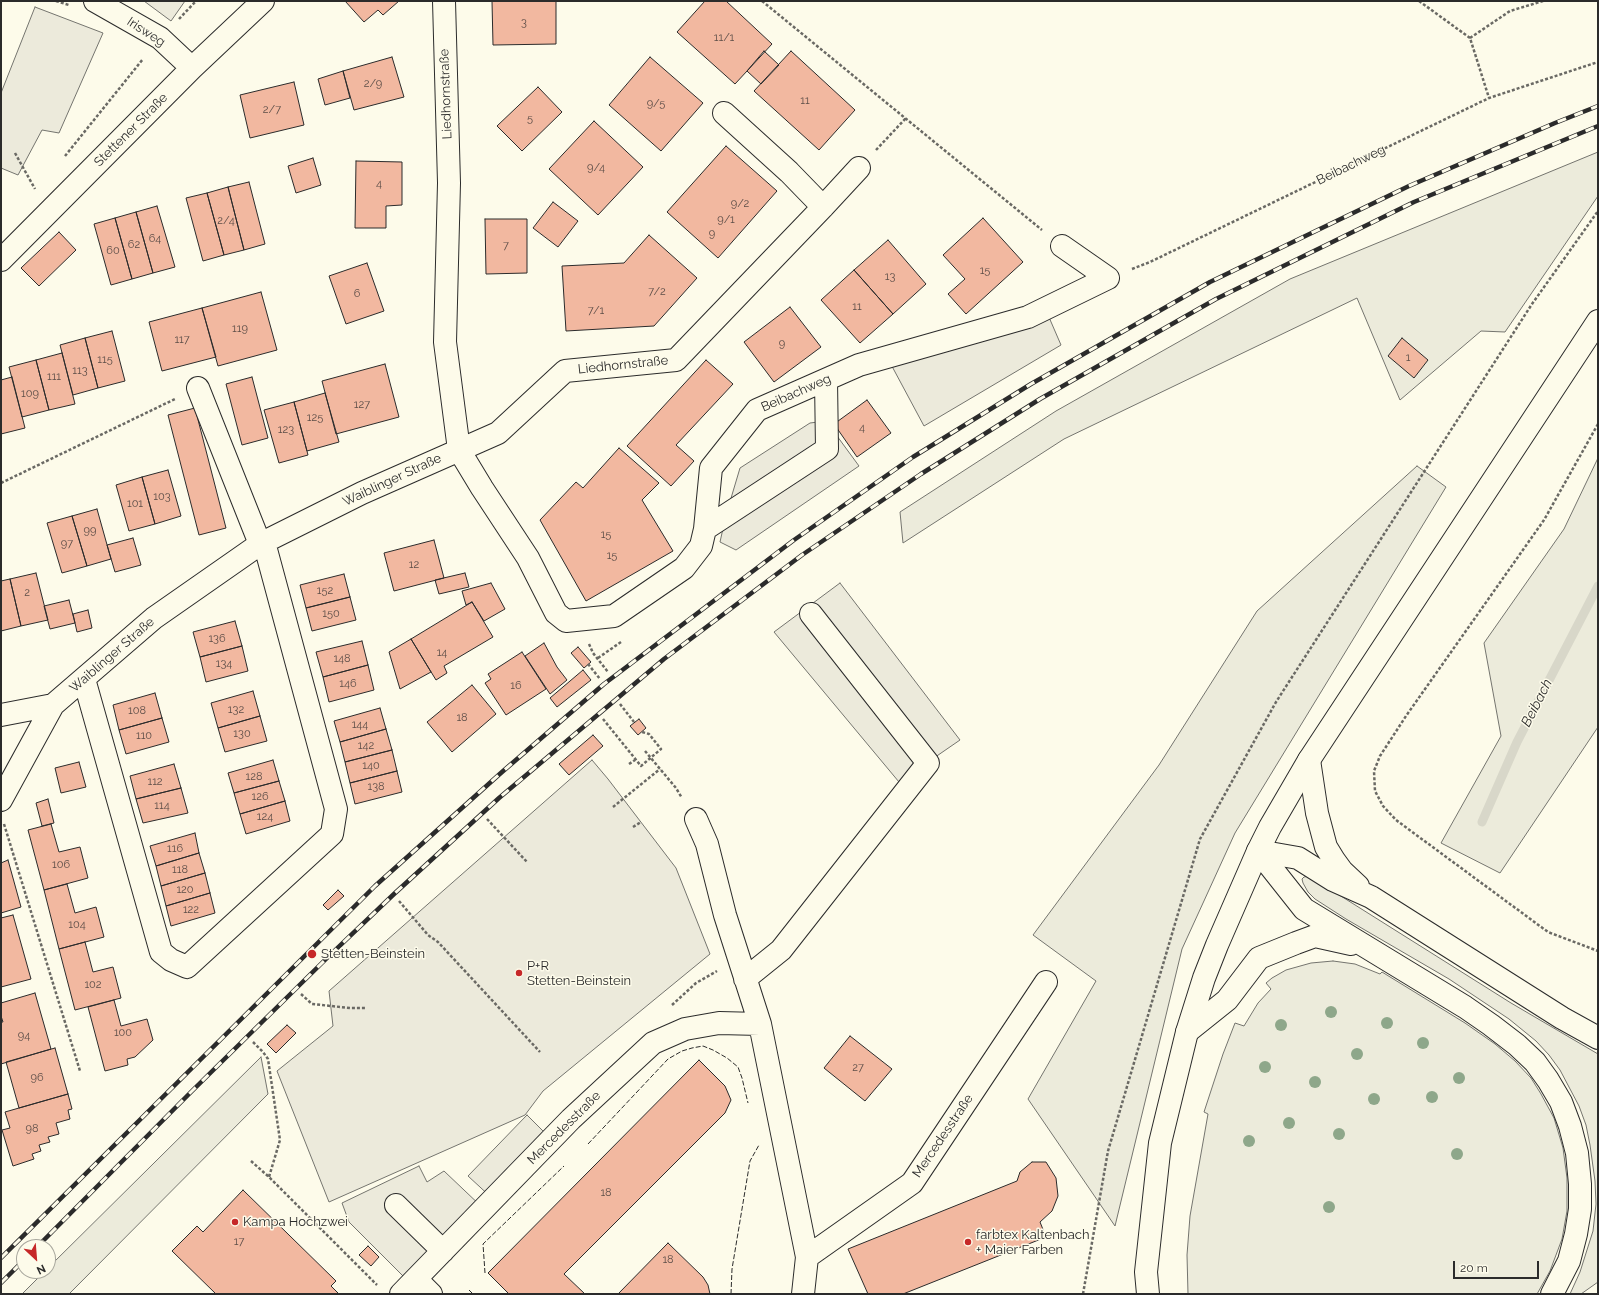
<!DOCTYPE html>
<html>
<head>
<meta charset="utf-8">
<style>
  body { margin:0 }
  #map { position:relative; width:1599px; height:1295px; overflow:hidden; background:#fdfbea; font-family:Raleway,sans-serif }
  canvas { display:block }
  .frame { position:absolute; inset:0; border:2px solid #2b2b2b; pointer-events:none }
  .north { position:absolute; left:16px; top:1239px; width:40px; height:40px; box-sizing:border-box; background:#fdfbea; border:1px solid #a9a89e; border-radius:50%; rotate:154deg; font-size:11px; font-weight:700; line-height:16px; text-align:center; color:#2b2b2b }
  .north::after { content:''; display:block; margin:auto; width:14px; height:18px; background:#c62828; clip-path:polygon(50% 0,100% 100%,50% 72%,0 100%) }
  .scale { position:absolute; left:1453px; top:1261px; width:86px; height:18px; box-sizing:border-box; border:2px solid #2b2b2b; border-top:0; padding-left:5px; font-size:12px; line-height:14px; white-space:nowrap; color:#2b2b2b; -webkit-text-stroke:3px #fdfbea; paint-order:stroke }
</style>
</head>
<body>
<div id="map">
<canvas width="1599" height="1295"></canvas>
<div class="frame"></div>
<div class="north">N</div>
<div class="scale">20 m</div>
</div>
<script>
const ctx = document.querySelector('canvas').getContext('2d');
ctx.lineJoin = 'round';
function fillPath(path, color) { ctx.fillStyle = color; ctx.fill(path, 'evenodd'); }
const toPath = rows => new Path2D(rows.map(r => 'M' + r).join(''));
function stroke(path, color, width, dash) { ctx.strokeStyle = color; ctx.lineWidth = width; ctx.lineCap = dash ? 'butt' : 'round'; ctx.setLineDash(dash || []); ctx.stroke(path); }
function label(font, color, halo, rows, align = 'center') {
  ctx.font = font + ' Raleway,sans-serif'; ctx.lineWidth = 3; ctx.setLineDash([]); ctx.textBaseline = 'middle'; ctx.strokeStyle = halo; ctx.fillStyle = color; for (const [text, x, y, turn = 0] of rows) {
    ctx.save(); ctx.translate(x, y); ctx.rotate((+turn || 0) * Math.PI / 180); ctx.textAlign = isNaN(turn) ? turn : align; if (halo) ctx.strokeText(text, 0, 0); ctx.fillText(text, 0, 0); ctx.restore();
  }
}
const green = toPath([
  [1598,152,1598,196,1505,332,1481,331,1400,400,1357,298,1064,439,903,543,900,512,1056,411,1290,279,1598,152],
  [1598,458,1598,727,1500,873,1441,843,1501,736,1484,643,1564,529,1598,458],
  [1417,466,1446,487,1235,833,1182,949,1115,1226,1028,1099,1096,981,1033,935,1159,765,1257,611,1417,466],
  [1309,876,1511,1003,1598,1054,1598,1282,1581,1294,1570,1294,1580,1272,1593,1231,1596,1204,1595,1181,1590,1145,1586,1125,1579,1106,1560,1070,1549,1055,1536,1041,1509,1019,1449,979,1346,919,1315,899,1308,892,1303,883,1302,879,1304,877,1309,876],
  [1333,961,1355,964,1380,974,1382,972,1465,1023,1495,1044,1515,1061,1531,1078,1541,1094,1554,1118,1563,1148,1567,1178,1567,1211,1562,1239,1550,1271,1537,1294,1188,1294,1187,1255,1190,1216,1208,1114,1204,1112,1223,1054,1235,1023,1244,1026,1258,1003,1271,989,1266,983,1272,978,1286,970,1311,963,1333,961],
  [261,1057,268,1094,69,1294,22,1294,45,1271,48,1271,48,1268,261,1057]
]);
fillPath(green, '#ecebdb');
stroke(green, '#74746e', 1);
const parking = toPath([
  [144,1,185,1,171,21,144,1],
  [35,7,103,33,59,133,42,130,18,175,1,168,1,93,35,7],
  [1045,308,1061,345,924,426,887,357,1045,308],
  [826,421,859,466,736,550,720,542,726,515,740,468,810,423,826,421],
  [840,583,960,740,899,782,774,632,840,583],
  [592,760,608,779,676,868,710,954,543,1091,525,1115,329,1202,277,1071,333,1026,329,991,592,760],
  [527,1115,551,1139,493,1199,468,1176,527,1115],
  [419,1166,427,1182,444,1171,484,1209,411,1284,349,1222,342,1203,419,1166]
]);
fillPath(parking, '#eceadb');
stroke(parking, '#74746e', 1);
stroke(toPath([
  [1482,822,1517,742,1598,586]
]), '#d8d7c9', 9);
const building = toPath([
  [345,1,399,1,383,15,378,10,364,22,345,1],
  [492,1,556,1,556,44,493,45,492,1],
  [705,1,726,1,772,44,735,84,677,32,705,1],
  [764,51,779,65,761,84,747,71,764,51],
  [791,51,855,110,819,150,754,91,791,51],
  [392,57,404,97,354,110,343,71,392,57],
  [650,57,703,103,661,151,609,105,650,57],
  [343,71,350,98,325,105,318,79,343,71],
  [294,82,304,125,250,138,240,95,294,82],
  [538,87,562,112,522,151,497,126,538,87],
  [594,121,643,167,598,215,549,169,594,121],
  [726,146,777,191,718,258,667,212,726,146],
  [313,158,321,185,296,193,288,166,313,158],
  [356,161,402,162,402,205,386,206,386,228,355,228,356,161],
  [249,182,265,244,244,250,228,187,249,182],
  [228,187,244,250,224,255,207,193,228,187],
  [207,193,224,255,203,261,186,198,207,193],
  [553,202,578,221,558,247,533,228,553,202],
  [157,206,175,267,153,273,136,212,157,206],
  [136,212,153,273,132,279,115,218,136,212],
  [115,218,132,279,111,285,94,224,115,218],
  [983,218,1023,262,966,314,948,294,965,279,943,255,983,218],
  [485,219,527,219,527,273,486,274,485,219],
  [59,232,76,250,39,286,21,268,59,232],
  [649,235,697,278,654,326,566,331,562,266,624,263,649,235],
  [888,240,926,284,893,314,854,270,888,240],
  [367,263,384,311,346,324,329,276,367,263],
  [854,270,893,314,860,343,821,300,854,270],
  [261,292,277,350,218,366,202,308,261,292],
  [790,307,821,347,774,382,744,342,790,307],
  [202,308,216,357,162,371,149,322,202,308],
  [112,331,125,381,98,388,85,338,112,331],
  [85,338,98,388,73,395,60,345,85,338],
  [1402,338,1428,360,1414,378,1388,356,1402,338],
  [62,353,75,404,49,410,36,360,62,353],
  [36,360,49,410,22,417,9,367,36,360],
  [706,360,733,384,676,445,694,461,671,486,627,446,706,360],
  [385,364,399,417,336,434,322,381,385,364],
  [12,377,25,428,1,434,1,380,12,377],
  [252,377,268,438,242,445,226,384,252,377],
  [325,393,339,442,307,451,294,402,325,393],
  [867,400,891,433,857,457,834,424,867,400],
  [294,402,308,455,279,463,264,410,294,402],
  [195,408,226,528,199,535,168,415,195,408],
  [619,448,659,483,642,500,673,551,586,601,540,520,576,482,583,488,619,448],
  [168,470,181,516,155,524,142,477,168,470],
  [142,477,155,524,129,531,116,485,142,477],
  [97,509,111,559,87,566,72,516,97,509],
  [72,516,87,566,62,573,47,523,72,516],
  [133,538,141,565,115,572,107,545,133,538],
  [434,540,444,578,394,591,384,553,434,540],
  [36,573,48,620,21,626,10,579,36,573],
  [465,573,469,587,439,594,435,580,465,573],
  [344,574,350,597,306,608,300,585,344,574],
  [10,579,21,626,1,631,1,581,10,579],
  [491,583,505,609,484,621,472,602,466,605,462,591,491,583],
  [350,597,356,620,312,631,306,608,350,597],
  [69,600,75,623,50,629,44,606,69,600],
  [472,602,493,637,444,666,447,673,436,680,411,639,472,602],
  [88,610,92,628,77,632,73,614,88,610],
  [235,621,242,646,200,657,193,632,235,621],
  [411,639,431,672,400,689,389,652,411,639],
  [362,641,368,665,323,677,316,652,362,641],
  [544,643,557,667,567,680,550,694,525,656,544,643],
  [242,646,248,671,206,682,200,657,242,646],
  [578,647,591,662,584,668,571,653,578,647],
  [522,652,546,689,506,715,485,683,491,679,488,674,522,652],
  [368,665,374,690,329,702,323,677,368,665],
  [583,670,591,680,557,707,550,698,583,670],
  [472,685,496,714,452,752,427,722,472,685],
  [253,691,260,716,218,728,211,703,253,691],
  [155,693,162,718,119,730,113,705,155,693],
  [380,708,386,729,340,742,334,721,380,708],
  [260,716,267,741,225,752,218,728,260,716],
  [162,718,169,742,126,754,119,730,162,718],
  [639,719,646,728,638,735,630,726,639,719],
  [386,729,392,750,345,762,340,742,386,729],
  [593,735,603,746,569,775,559,764,593,735],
  [392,750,397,771,350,783,345,762,392,750],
  [273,760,279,781,234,793,228,773,273,760],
  [79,762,86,787,61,793,55,768,79,762],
  [174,764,181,788,136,799,130,776,174,764],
  [397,771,402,792,355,804,350,783,397,771],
  [279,781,285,801,240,814,234,793,279,781],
  [181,788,188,813,143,823,136,799,181,788],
  [48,799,54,823,42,826,36,803,48,799],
  [285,801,290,821,246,834,240,814,285,801],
  [51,824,59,852,80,847,88,878,44,890,28,830,51,824],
  [195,833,199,853,156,866,150,846,195,833],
  [199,853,205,873,161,886,156,866,199,853],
  [8,860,21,907,1,913,1,863,8,860],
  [205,873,210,893,166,906,161,886,205,873],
  [67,884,75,913,96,907,104,937,59,949,44,890,67,884],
  [338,890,344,896,328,910,323,905,338,890],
  [210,893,215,913,171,926,166,906,210,893],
  [13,915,31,979,1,987,1,918,13,915],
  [85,942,93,972,113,967,121,998,75,1010,59,949,85,942],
  [35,993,51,1049,1,1064,1,1022,3,1022,1,1016,1,1003,35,993],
  [114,1000,121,1026,147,1019,153,1040,135,1057,127,1059,128,1065,105,1071,88,1007,114,1000],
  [287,1025,296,1033,276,1053,267,1044,287,1025],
  [850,1036,892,1069,865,1101,824,1068,850,1036],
  [55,1048,68,1094,19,1108,6,1062,55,1048],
  [699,1060,725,1086,731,1100,725,1113,564,1274,585,1294,509,1294,488,1273,699,1060],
  [68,1094,72,1109,68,1110,70,1119,56,1123,59,1134,48,1137,50,1142,39,1145,41,1151,32,1154,34,1159,13,1166,2,1130,10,1128,5,1112,68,1094],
  [1032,1162,1046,1162,1056,1178,1058,1196,1052,1211,1040,1222,1046,1237,903,1294,868,1294,848,1249,1017,1181,1020,1172,1032,1162],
  [243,1190,336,1281,331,1286,339,1294,216,1294,172,1251,197,1226,203,1232,243,1190],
  [668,1243,703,1277,708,1285,710,1294,618,1294,668,1243],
  [368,1246,379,1257,371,1266,359,1255,368,1246]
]);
fillPath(building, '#f2b8a0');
stroke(building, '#2b2b2b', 1);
const minor = toPath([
  [95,1,160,38,192,68],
  [444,1,449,183,445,342,459,450,482,488,528,558,556,613,566,621,614,616,684,568,701,546,705,529,711,468,757,410,859,365,1028,317,1108,278,1062,246],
  [724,113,789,172,823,207],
  [1,260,192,68,263,1],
  [198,388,260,544],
  [705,529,827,449,826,380],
  [84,679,161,952,171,960,187,967,332,834,336,809,264,542],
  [1,715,53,705],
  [1,800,53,705,154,618,260,544,362,493,498,433,565,371,676,360,823,207,859,168],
  [696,819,707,844,725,915,760,1024,807,1257,803,1294],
  [745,979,781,950,928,763,811,614],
  [396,1205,443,1251],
  [807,1257,912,1183,1046,982],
  [416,1279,431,1294],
  [401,1294,571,1119,653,1043,685,1029,719,1023,760,1024]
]);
const major = toPath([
  [1148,1294,1146,1272,1160,1143,1187,1032,1204,978,1217,945,1258,851,1270,827,1309,760,1598,321]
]);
const highway = toPath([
  [1309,760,1317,813,1326,847,1334,860,1342,871,1358,886],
  [1258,851,1304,909,1465,1007,1491,1025,1517,1045,1535,1062,1548,1080,1561,1102,1570,1126,1577,1153,1580,1184,1580,1209,1576,1234,1569,1261,1552,1294],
  [1258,851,1298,858,1333,880,1371,897,1562,1018,1598,1038],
  [1187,1032,1227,1000,1259,958,1296,943,1315,936,1351,944]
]);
stroke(minor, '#2b2b2b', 24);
stroke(major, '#2b2b2b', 24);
stroke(highway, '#2b2b2b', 24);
stroke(toPath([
  [56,1,69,5],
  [762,1,1042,230],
  [1419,1,1470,38,1489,98],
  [179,19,196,1],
  [1470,38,1510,11,1543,1],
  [876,150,906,118],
  [15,153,35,189],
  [65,156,143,59],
  [1132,269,1150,262,1489,98,1598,62],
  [1598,424,1544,520,1406,716,1380,756,1374,771,1375,791,1383,806,1396,820,1548,932,1598,951],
  [1,483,175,399],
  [589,644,593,653,608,672],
  [598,658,621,642],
  [588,664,600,679],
  [620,704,634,722],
  [603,719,641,766,661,749,649,734,642,732],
  [645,751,676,788,682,798],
  [629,764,635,760],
  [613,807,660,769],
  [487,819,527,862],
  [4,824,80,1071],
  [633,827,641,822],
  [399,901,428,935,438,942,540,1052],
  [301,994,312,1004,350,1008,365,1008],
  [672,1005,696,983,717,971],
  [253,1042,263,1052,268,1059,280,1140,269,1177],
  [251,1161,269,1177,377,1285],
  [1083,1294,1108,1151,1200,839,1276,702,1532,304,1598,211]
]), '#6a6964', 2.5, [3, 2]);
stroke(minor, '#fdfbea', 22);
stroke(major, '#fdfbea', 22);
stroke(highway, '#fdfbea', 22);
const rail = toPath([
  [37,1247,192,1091,328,957,394,894,499,798,664,659,802,555,921,474,1040,399,1216,299,1414,202,1598,126],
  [1,1258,375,886,502,772,604,684,794,540,913,457,1031,384,1210,282,1409,186,1555,123,1598,106],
  [1,1283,24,1260]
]);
stroke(rail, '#2b2b2b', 4.5);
stroke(rail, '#fdfbea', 3, [9]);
stroke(toPath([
  [588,1144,668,1059,682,1051,692,1048,703,1046,713,1050,727,1058,738,1067,742,1078,748,1103],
  [485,1273,483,1244,564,1166],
  [469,1290,473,1294],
  [731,1294,732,1269,750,1161,759,1145]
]), '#2b2b2b', 1, [5, 2]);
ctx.fillStyle = '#8ea78a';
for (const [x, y] of [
  [1331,1012],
  [1387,1023],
  [1281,1025],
  [1423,1043],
  [1357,1054],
  [1265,1067],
  [1459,1078],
  [1315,1082],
  [1432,1097],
  [1374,1099],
  [1289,1123],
  [1339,1134],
  [1249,1141],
  [1457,1154],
  [1329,1207]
]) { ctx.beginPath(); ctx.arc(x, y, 6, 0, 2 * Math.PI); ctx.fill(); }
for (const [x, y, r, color] of [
  [312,954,5,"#c62828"],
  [519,973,4,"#c62828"],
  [235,1222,4,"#c62828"],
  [968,1242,4,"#c62828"]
]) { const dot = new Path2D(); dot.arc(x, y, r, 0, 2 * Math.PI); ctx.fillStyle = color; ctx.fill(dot); stroke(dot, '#fdfbea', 1.5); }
label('11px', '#5d4e48', null, [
  ["3",524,23],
  ["11/1",724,38],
  ["2/9",373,84],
  ["11",805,101],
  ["9/5",656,104],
  ["2/7",272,110],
  ["5",530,119],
  ["9/4",596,168],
  ["4",379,184],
  ["9/2",740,204],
  ["9/1",726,220],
  ["2/4",226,221],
  ["9",712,234],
  ["64",155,239],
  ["62",134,245],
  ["7",506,246],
  ["60",113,251],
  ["15",985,271],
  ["13",890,277],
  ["7/2",657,292],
  ["6",357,294],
  ["11",857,307],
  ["7/1",596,311],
  ["119",240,329],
  ["117",182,340],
  ["9",782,344],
  ["1",1408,358],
  ["115",105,360],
  ["113",80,371],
  ["111",54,377],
  ["109",30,394],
  ["127",362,405],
  ["125",315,418],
  ["4",862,428],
  ["123",286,430],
  ["103",162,497],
  ["101",135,504],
  ["99",90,531],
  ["15",606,535],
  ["97",67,544],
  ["15",612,556],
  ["12",414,565],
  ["152",325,591],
  ["2",27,593],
  ["150",331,614],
  ["136",217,639],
  ["14",442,653],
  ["148",342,659],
  ["134",224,664],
  ["146",348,684],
  ["16",516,686],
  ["132",236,710],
  ["108",137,711],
  ["18",462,718],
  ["144",360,725],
  ["130",242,734],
  ["110",144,736],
  ["142",366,746],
  ["140",371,766],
  ["128",254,777],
  ["112",155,782],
  ["138",376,787],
  ["126",260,797],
  ["114",162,806],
  ["124",265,817],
  ["116",175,849],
  ["106",61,865],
  ["118",180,870],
  ["120",185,890],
  ["122",191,910],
  ["104",77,925],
  ["102",93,985],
  ["100",123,1033],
  ["94",24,1036],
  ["27",858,1068],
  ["96",37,1078],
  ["98",32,1129],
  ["18",606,1193],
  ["17",239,1242],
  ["18",668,1260]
]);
label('13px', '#2b2b2b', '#fdfbea', [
  ["Irisweg",146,32,33],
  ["Liedhornstraße",446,94,-92],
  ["Stettener Straße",131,130,-45],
  ["Beibachweg",1351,165,-26],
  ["Liedhornstraße",623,365,-6],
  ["Beibachweg",796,393,-24],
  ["Waiblinger Straße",392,480,-25],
  ["Waiblinger Straße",112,655,-41],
  ["Mercedesstraße",564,1128,-45],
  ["Mercedesstraße",943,1136,-56]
]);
label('13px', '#2b2b2b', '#fdfbea', [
  ["Stetten-Beinstein",321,954],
  ["P+R",527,966],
  ["Stetten-Beinstein",527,981],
  ["Kampa Hochzwei",243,1222],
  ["farbtex Kaltenbach",976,1235],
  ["+ Maier Farben",976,1250]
], 'left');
label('italic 14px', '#2b2b2b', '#fdfbea', [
  ["Beibach",1537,703,-63]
]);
</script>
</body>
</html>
